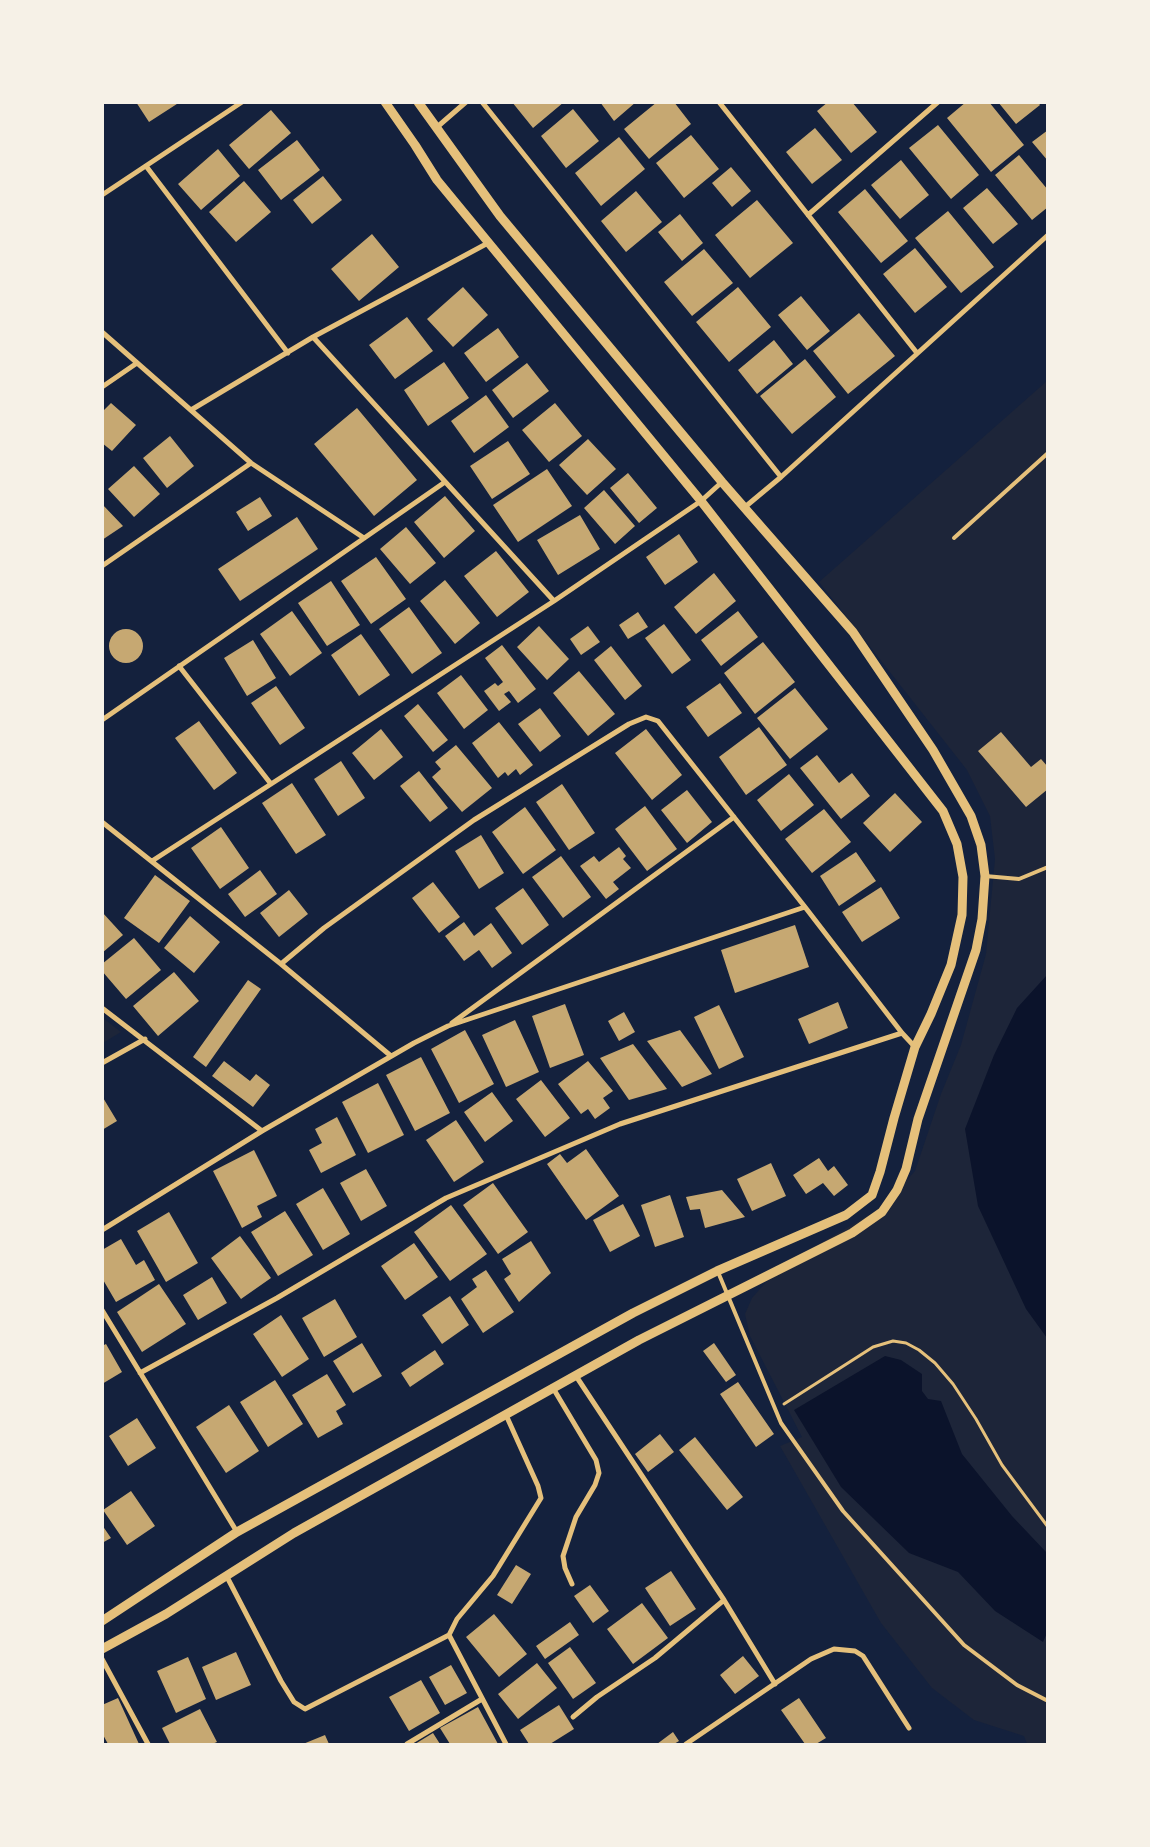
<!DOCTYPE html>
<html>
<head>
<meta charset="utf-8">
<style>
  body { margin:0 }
  #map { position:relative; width:1150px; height:1847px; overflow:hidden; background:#14213d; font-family:"Fira Sans",sans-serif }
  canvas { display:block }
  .frame { position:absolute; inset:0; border:104px solid #f6f1e7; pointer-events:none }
</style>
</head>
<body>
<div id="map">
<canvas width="1150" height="1847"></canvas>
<div class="frame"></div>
</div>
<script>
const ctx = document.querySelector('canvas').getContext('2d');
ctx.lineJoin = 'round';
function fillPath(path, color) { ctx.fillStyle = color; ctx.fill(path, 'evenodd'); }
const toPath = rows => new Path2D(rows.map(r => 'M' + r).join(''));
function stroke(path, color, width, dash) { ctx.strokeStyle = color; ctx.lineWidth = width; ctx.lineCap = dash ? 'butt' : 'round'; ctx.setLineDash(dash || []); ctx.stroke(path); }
fillPath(toPath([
  [1047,381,1047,1744,1027,1744,1024,1736,974,1720,932,1688,881,1623,780,1446,802,1437,750,1336,745,1314,752,1298,766,1282,824,1241,881,1208,915,1171,941,1094,961,1045,986,954,995,859,990,816,967,770,819,582],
  [103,1018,121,1032,103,1043,102,1043]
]), '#1d2539');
fillPath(toPath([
  [1047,975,1047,1338,1026,1309,978,1206,965,1129,994,1055,1017,1008],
  [885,1356,901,1360,922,1374,922,1391,928,1399,941,1401,962,1454,1012,1516,1047,1553,1047,1633,1043,1642,995,1611,958,1572,909,1553,841,1487,794,1410]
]), '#0b132b');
fillPath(toPath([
  [136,102,180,102,149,122],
  [512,102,564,102,533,128],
  [600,102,636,102,614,121],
  [657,102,674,102,691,124,649,159,624,129],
  [828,102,852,102,877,132,851,153,817,111],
  [966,102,989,102,1024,145,991,172,947,118],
  [998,102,1038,102,1040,105,1016,124],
  [573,109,599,141,566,168,541,136],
  [271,110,291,133,249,169,229,145],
  [938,125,979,175,951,199,909,148],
  [815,128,842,160,812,184,786,152],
  [1048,130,1048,161,1032,142],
  [691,135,719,169,684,198,656,163],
  [619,137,645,169,601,206,575,173],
  [297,140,320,170,281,200,258,170],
  [218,149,240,176,201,210,178,184],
  [1019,155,1048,190,1048,207,1032,220,995,175],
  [901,160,929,195,900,219,871,185],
  [731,167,751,191,732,207,712,183],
  [323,176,342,200,312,224,293,200],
  [244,181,271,212,236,242,209,212],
  [987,188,1018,224,993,244,963,208],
  [865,189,908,241,881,263,838,212],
  [636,191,662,222,626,252,601,221],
  [757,200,793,243,750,278,715,235],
  [948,211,994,267,961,293,915,238],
  [680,214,703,243,682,261,658,232],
  [372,234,399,267,359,301,331,269],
  [915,248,947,287,915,313,883,274],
  [704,249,733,283,692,316,664,282],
  [463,287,488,315,453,347,427,319],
  [738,287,771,327,729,362,696,322],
  [801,296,830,331,807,350,778,315],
  [859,313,895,356,848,394,813,351],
  [407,317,433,351,395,379,369,345],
  [498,328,519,357,486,382,464,353],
  [774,340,793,364,757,394,738,370],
  [805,359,836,397,792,434,760,396],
  [444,362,469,398,428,426,404,390],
  [527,363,549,391,513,418,492,390],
  [486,395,509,427,474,453,451,421],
  [111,403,136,425,112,451,102,443,102,412],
  [555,403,582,436,549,462,522,430],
  [357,408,417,480,374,516,314,444],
  [170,436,194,466,167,488,143,458],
  [588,439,616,469,587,495,559,465],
  [508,441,530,474,492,499,470,466],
  [134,466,160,494,134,517,108,489],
  [547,469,572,506,518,542,493,505],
  [628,473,657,508,639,523,610,488],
  [604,490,635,526,615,544,584,508],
  [445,496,475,531,444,558,414,522],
  [260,497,272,516,248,531,236,512],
  [102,504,123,526,102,540],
  [580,515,600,549,558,575,537,540],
  [297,517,318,549,240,601,218,569],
  [406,527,436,563,410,584,380,549],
  [679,534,698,562,665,585,646,557],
  [496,551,529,592,497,617,464,576],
  [376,557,406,599,371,624,341,581],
  [714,573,736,601,696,634,674,607],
  [445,580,480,623,455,644,420,601],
  [331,581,360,625,327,646,298,603],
  [409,607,442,653,412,674,379,629],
  [292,611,322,653,290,676,260,634],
  [738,611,758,637,721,666,701,640],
  [638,612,648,627,628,639,619,625],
  [664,624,691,660,672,674,645,638],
  [539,626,569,659,547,680,517,647],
  [588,626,600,642,581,655,570,639],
  '109 646a17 17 0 1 1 34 0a17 17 0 1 1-34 0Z',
  [361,634,390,675,359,696,331,655],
  [253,640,276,678,247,696,224,658],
  [763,642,795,682,755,714,724,673],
  [502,645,536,689,518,703,509,691,504,694,511,702,499,711,484,691,495,683,498,686,503,682,485,658],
  [611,646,642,686,625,700,594,660],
  [579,671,615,714,588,736,553,693],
  [461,675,488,710,464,729,437,693],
  [720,683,742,713,708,737,686,707],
  [276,686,305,728,280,745,251,703],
  [795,688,828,729,790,759,757,718],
  [418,704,448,740,433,752,404,716],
  [540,708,561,736,540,752,518,724],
  [199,721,237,773,214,790,175,738],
  [499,722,533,765,520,775,516,769,508,776,505,772,498,778,472,743],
  [759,727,787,765,746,795,719,757],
  [381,729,403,757,374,780,352,753],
  [646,729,682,775,652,800,615,753],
  [1001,732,1031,767,1041,759,1048,767,1048,789,1026,807,978,751],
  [456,745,492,788,462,812,432,777,441,769,435,762],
  [817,755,839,783,852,773,870,796,841,819,800,768],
  [341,761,365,798,338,816,314,779],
  [419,771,448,808,430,822,400,786],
  [789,774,814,805,781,831,757,800],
  [292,783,326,835,296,854,262,803],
  [562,784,595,833,569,850,536,802],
  [687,790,712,822,687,843,661,810],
  [895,793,922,822,890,852,863,823],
  [645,806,677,849,647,871,615,829],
  [525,807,556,850,523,874,492,832],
  [824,809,851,842,812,873,785,839],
  [221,827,249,868,220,889,191,848],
  [481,835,504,873,479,889,455,851],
  [619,847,626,856,623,859,631,868,613,882,619,889,606,899,580,866,594,856,599,862],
  [856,852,876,881,839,906,820,876],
  [561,856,591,897,563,918,532,877],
  [260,870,277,894,245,917,228,894],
  [155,875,190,901,159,943,124,918],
  [433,882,460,917,439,933,412,898],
  [881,887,900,918,862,942,842,912],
  [523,888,549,925,522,945,495,908],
  [289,890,308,914,279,937,260,913],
  [102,912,123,935,102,953],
  [190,916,220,942,194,973,164,948],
  [464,922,474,936,491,923,512,953,492,968,479,950,464,961,445,936],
  [795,925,809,967,735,993,721,950],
  [134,938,161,970,126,999,102,971,102,964],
  [174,972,199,1001,158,1036,133,1006],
  [248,980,261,989,206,1067,193,1057],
  [838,1002,848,1028,809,1044,798,1019],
  [565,1004,584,1055,550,1068,532,1016],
  [719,1005,744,1057,719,1069,694,1017],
  [624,1012,635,1032,619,1041,608,1021],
  [515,1020,539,1072,506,1087,482,1035],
  [465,1030,494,1084,459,1103,431,1049],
  [680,1030,712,1074,682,1087,647,1041],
  [633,1044,667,1089,629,1100,600,1058],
  [421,1057,450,1113,415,1131,386,1075],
  [224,1061,250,1081,256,1074,270,1085,253,1107,212,1076],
  [588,1061,613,1091,603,1098,610,1108,595,1119,588,1109,581,1114,558,1084],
  [541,1080,570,1118,545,1137,516,1099],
  [378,1083,404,1135,368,1153,342,1102],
  [492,1092,513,1121,485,1142,464,1112],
  [102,1096,117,1121,102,1130],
  [337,1117,356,1155,321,1173,309,1150,322,1143,315,1129],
  [456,1120,484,1162,454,1182,426,1140],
  [586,1149,619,1196,586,1220,547,1164,560,1154,567,1163],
  [254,1150,277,1196,257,1206,262,1217,242,1228,213,1171],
  [819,1158,828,1171,834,1166,848,1185,834,1196,823,1183,806,1194,793,1175],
  [771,1163,786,1196,752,1211,737,1179],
  [366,1169,387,1206,361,1221,340,1183],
  [493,1183,528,1232,498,1254,463,1205],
  [323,1188,350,1234,323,1250,296,1204],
  [722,1190,745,1217,705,1228,700,1209,690,1210,686,1197],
  [670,1195,684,1237,655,1247,641,1205],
  [623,1204,640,1236,610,1252,593,1220],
  [451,1205,487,1254,450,1281,414,1232],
  [285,1211,313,1255,278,1276,251,1232],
  [169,1212,198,1263,166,1282,137,1231],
  [240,1236,271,1278,241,1299,211,1258],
  [121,1239,136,1265,144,1260,155,1280,116,1302,102,1278,102,1250],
  [531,1241,551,1273,519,1302,504,1279,511,1274,502,1259],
  [414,1243,438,1277,405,1300,381,1266],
  [486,1270,514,1312,483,1333,461,1299,477,1287,472,1279],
  [212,1277,227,1303,198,1320,183,1295],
  [159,1284,186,1324,142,1352,117,1312],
  [450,1296,469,1325,442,1344,422,1315],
  [335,1299,357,1337,324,1357,302,1318],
  [281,1315,309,1359,282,1377,253,1334],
  [362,1343,382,1376,353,1393,333,1361],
  [714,1343,736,1375,726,1382,703,1351],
  [106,1344,122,1372,102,1384,102,1346],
  [435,1350,444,1364,410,1387,401,1373],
  [327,1374,346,1405,336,1411,343,1424,318,1438,292,1395],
  [275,1380,303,1424,268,1447,240,1402],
  [738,1382,774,1434,756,1447,720,1394],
  [229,1405,259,1451,226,1473,196,1427],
  [137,1418,156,1448,128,1466,109,1436],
  [660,1434,674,1452,648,1472,635,1454],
  [695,1437,743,1497,727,1510,679,1450],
  [131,1491,155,1526,127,1545,103,1510],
  [102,1525,111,1538,102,1543],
  [516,1565,531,1574,512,1604,497,1595],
  [671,1571,696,1609,670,1626,645,1588],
  [590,1585,609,1611,593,1623,574,1596],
  [642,1603,668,1638,633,1664,607,1629],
  [494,1614,527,1654,499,1677,466,1637],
  [570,1622,579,1635,545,1659,536,1646],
  [570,1647,596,1683,573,1699,548,1663],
  [236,1652,251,1685,216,1700,202,1667],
  [743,1656,759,1676,735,1694,720,1675],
  [188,1657,206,1699,176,1713,157,1671],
  [537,1663,557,1688,518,1719,498,1694],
  [451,1665,467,1693,445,1705,429,1677],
  [421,1680,440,1713,409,1731,389,1697],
  [118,1698,139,1744,108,1744,102,1733,102,1705],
  [799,1698,826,1738,816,1744,805,1744,781,1710],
  [559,1705,574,1729,550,1744,529,1744,520,1730],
  [478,1707,498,1744,450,1744,440,1728],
  [200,1709,217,1742,212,1744,170,1744,162,1728],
  [673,1732,679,1741,674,1744,657,1744],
  [433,1733,440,1744,415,1744],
  [325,1735,329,1744,303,1744]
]), '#c6a872');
stroke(toPath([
  [784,1404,873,1347,893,1341,906,1343,919,1350,935,1363,953,1384,976,1419,1002,1465,1048,1527]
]), '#e5c07b', 3);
stroke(toPath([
  [954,538,1048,453],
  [985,876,1019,879,1048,867],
  [718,1272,781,1423,843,1511,964,1645,1017,1685,1048,1701]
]), '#e5c07b', 4);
stroke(toPath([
  [482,102,781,477,1048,235],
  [719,102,917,353],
  [436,128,466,102],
  [146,166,288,353],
  [102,195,242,102],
  [808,215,938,102],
  [488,243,313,337,554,601],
  [102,332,251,463,364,538],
  [102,387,137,363],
  [191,410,313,337],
  [745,507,781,477],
  [102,566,251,463],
  [179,666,271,784],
  [102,720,445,482],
  [102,822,281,964,391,1056],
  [152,861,554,601,701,501,722,482],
  [281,964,324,928,474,820,629,724,646,717,658,721,805,907,902,1033,915,1047],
  [102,1008,262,1131],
  [452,1023,734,817],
  [102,1063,145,1039],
  [102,1230,262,1131,414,1043,448,1026,805,907],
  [102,1310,237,1532],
  [140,1373,277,1298,446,1198,620,1124,902,1033],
  [576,1376,724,1600],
  [553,1388,596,1460,599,1473,595,1485,576,1517,563,1556,565,1568,572,1584],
  [226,1575,281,1681,294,1702,305,1709,449,1635,506,1744],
  [449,1635,457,1619,493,1576,541,1498,538,1486,506,1415],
  [102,1659,148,1744],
  [573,1717,597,1697,655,1658,724,1600,775,1684],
  [407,1744,482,1699],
  [686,1744,811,1659,834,1649,855,1651,863,1656,909,1728]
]), '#e5c07b', 5);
stroke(toPath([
  [102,1621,237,1532,633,1313,717,1271,846,1215,872,1195,880,1172,894,1118,915,1047,931,1014,951,965,962,915,963,877,957,844,943,811,701,501,437,180,415,145,385,102],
  [102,1649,166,1614,294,1533,639,1340,852,1233,882,1212,897,1190,906,1169,918,1119,976,950,982,919,985,876,981,845,971,816,933,750,853,632,722,482,500,216,418,102]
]), '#e5c07b', 9);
</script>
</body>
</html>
